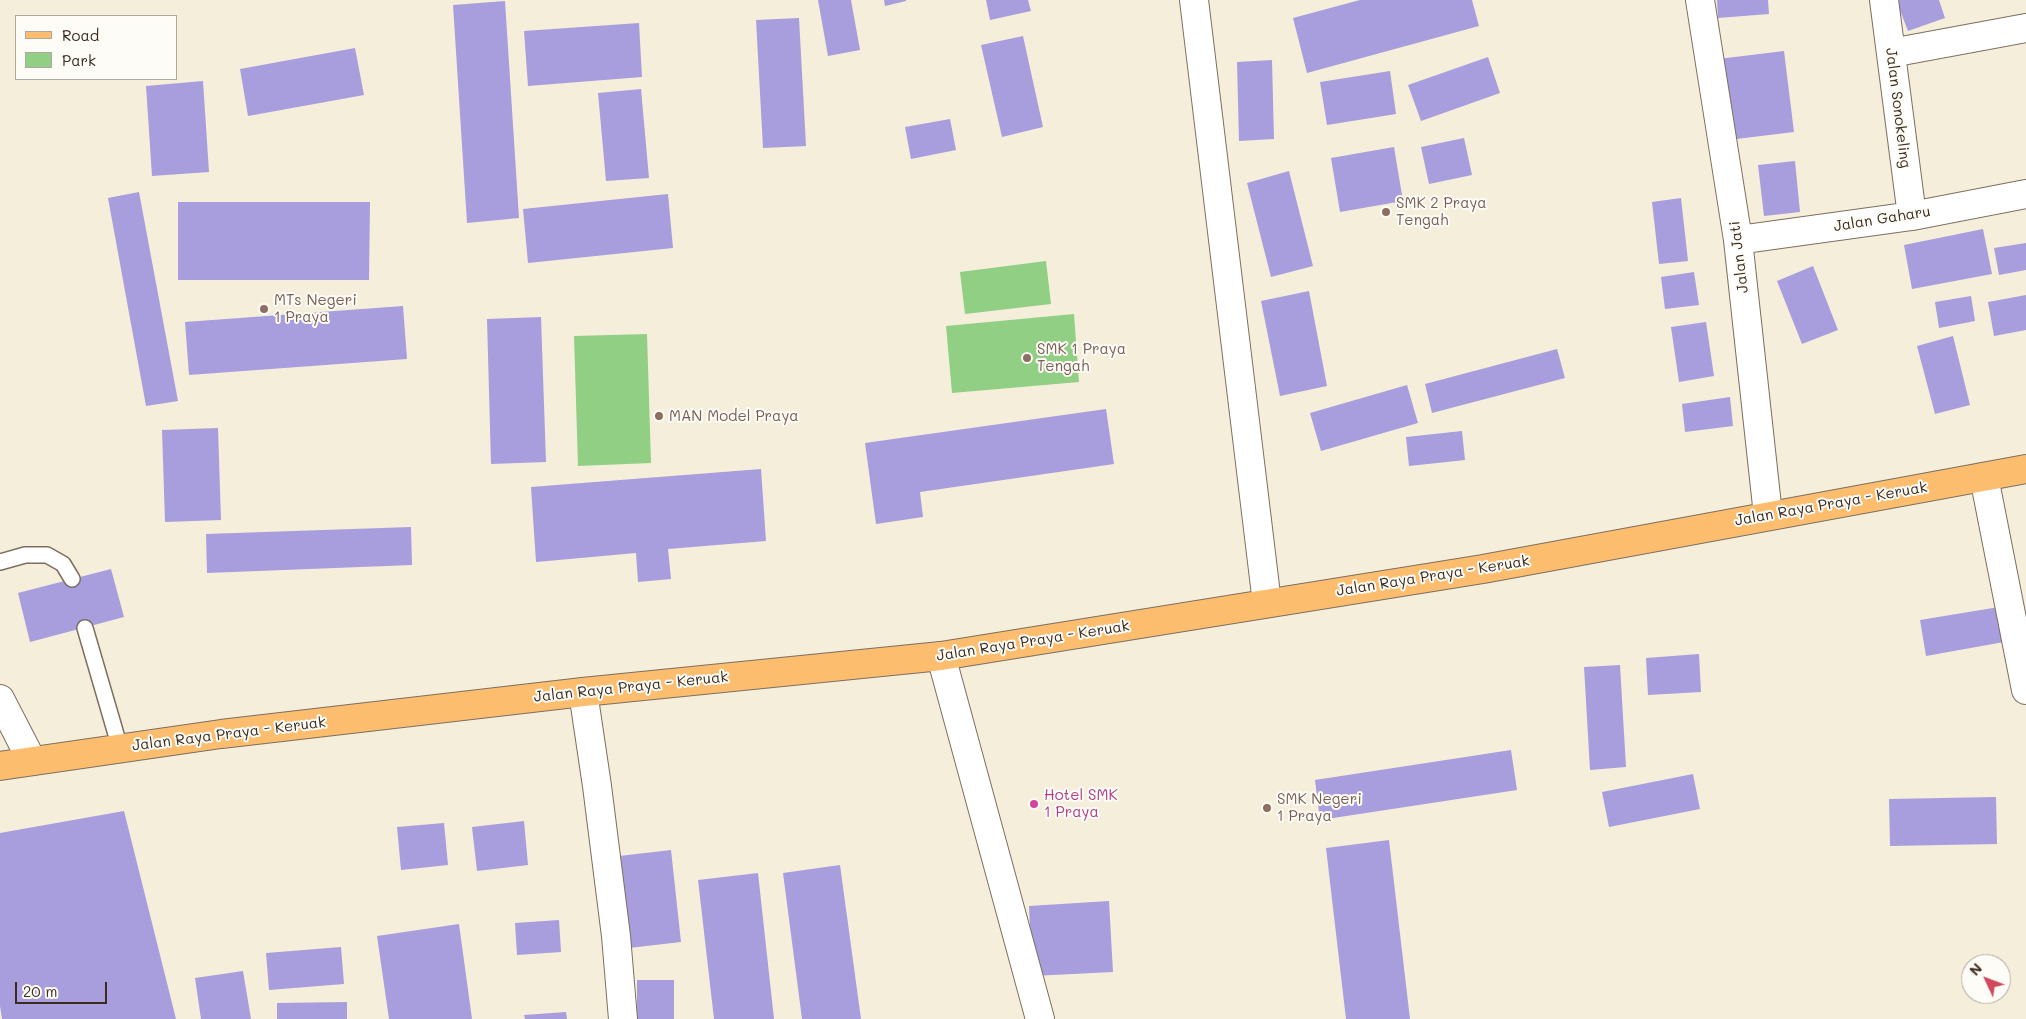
<!DOCTYPE html>
<html>
<head>
<meta charset="utf-8">
<style>
  body { margin:0 }
  #map { position:relative; width:2026px; height:1019px; overflow:hidden; background:#f5eedb; font-family:Mali,sans-serif }
  canvas { display:block }
  .legend { position:absolute; left:15px; top:15px; width:162px; height:65px; box-sizing:border-box; background:#fdfcf7; border:1px solid #afa8a0; margin:0; padding:6px 9px; list-style:none; font-size:15px; color:#3b2a1e }
  .legend li { display:flex; align-items:center; gap:10px; height:25px }
  .legend b { width:25px; border:1px solid #afa8a0 }
  .north { position:absolute; left:1961px; top:954px; width:50px; height:50px; box-sizing:border-box; background:#fdfcf7; border:1px solid #afa8a0; border-radius:50%; rotate:313deg; font-size:14px; font-weight:700; line-height:20px; text-align:center; color:#3b2a1e }
  .north::after { content:''; display:block; margin:auto; width:18px; height:22px; background:#d1495b; clip-path:polygon(50% 0,100% 100%,50% 72%,0 100%) }
  .scale { position:absolute; left:15px; top:982px; width:92px; height:22px; box-sizing:border-box; border:2px solid #3b2a1e; border-top:0; padding-left:6px; font-size:15px; line-height:18px; white-space:nowrap; color:#3b2a1e; -webkit-text-stroke:4px #fdfcf7; paint-order:stroke }
</style>
</head>
<body>
<div id="map">
<canvas width="2026" height="1019"></canvas>
<ul class="legend">
<li><b style="height:6px;background:#fcbd6f"></b>Road</li>
<li><b style="height:14px;background:#91cf85"></b>Park</li>
</ul>
<div class="north">N</div>
<div class="scale">20 m</div>
</div>
<script>
const ctx = document.querySelector('canvas').getContext('2d');
ctx.lineJoin = 'round';
function fillPath(path, color) { ctx.fillStyle = color; ctx.fill(path, 'evenodd'); }
const toPath = rows => new Path2D(rows.map(r => 'M' + r).join(''));
function stroke(path, color, width, dash) { ctx.strokeStyle = color; ctx.lineWidth = width; ctx.lineCap = dash ? 'butt' : 'round'; ctx.setLineDash(dash || []); ctx.stroke(path); }
function label(font, color, halo, rows, align = 'center') {
  ctx.font = font + ' Mali,sans-serif'; ctx.lineWidth = 4; ctx.setLineDash([]); ctx.textBaseline = 'middle'; ctx.strokeStyle = halo; ctx.fillStyle = color; for (const [text, x, y, turn = 0] of rows) {
    ctx.save(); ctx.translate(x, y); ctx.rotate((+turn || 0) * Math.PI / 180); ctx.textAlign = isNaN(turn) ? turn : align; if (halo) ctx.strokeText(text, 0, 0); ctx.fillText(text, 0, 0); ctx.restore();
  }
}
fillPath(toPath([
  [1046,261,1051,304,965,314,960,272],
  [1074,314,1079,382,952,393,946,326],
  [647,334,651,463,578,466,574,336]
]), '#91cf85');
fillPath(toPath([
  [818,0,851,0,860,50,828,56],
  [884,0,906,0,906,1,885,6],
  [986,0,1028,0,1031,11,990,20],
  [1360,0,1472,0,1479,26,1307,73,1293,18],
  [1717,0,1768,0,1769,14,1718,18],
  [1896,0,1939,0,1945,18,1908,31],
  [505,1,519,218,467,223,453,5],
  [799,18,806,146,763,148,756,20],
  [639,23,642,77,528,86,524,31],
  [1023,36,1043,127,1002,137,981,45],
  [355,48,364,95,248,116,240,69],
  [1784,51,1794,132,1728,140,1718,59],
  [1488,57,1500,93,1421,121,1408,85],
  [1272,60,1274,139,1239,141,1237,62],
  [1390,71,1396,114,1327,125,1320,82],
  [203,81,209,172,152,176,146,86],
  [641,89,649,178,606,181,598,93],
  [950,119,956,150,911,159,905,127],
  [1464,138,1472,175,1429,184,1421,147],
  [1394,147,1403,201,1340,212,1331,158],
  [1795,161,1800,212,1764,216,1758,165],
  [1289,171,1313,266,1271,277,1247,183],
  [139,192,178,401,146,406,108,198],
  [668,194,673,248,528,263,523,209],
  [1681,198,1688,261,1659,264,1652,202],
  [178,202,370,202,369,280,178,280],
  [1983,229,1992,274,1912,289,1904,245],
  [2026,243,2026,270,1999,275,1994,248],
  [1813,266,1838,330,1802,344,1777,281],
  [1694,272,1699,305,1665,309,1661,277],
  [1309,291,1327,386,1280,396,1261,301],
  [2026,295,2026,330,1994,336,1988,302],
  [1971,296,1975,321,1939,328,1935,302],
  [403,306,407,359,189,375,185,322],
  [541,317,546,462,491,464,487,319],
  [1706,322,1714,376,1679,382,1671,327],
  [1953,336,1970,405,1935,414,1917,346],
  [1557,349,1565,378,1432,413,1425,384],
  [1407,385,1418,423,1321,451,1310,413],
  [1730,397,1733,426,1685,432,1682,404],
  [1106,409,1114,464,920,492,923,517,876,524,865,443],
  [218,428,221,520,165,522,162,430],
  [1462,431,1465,460,1409,466,1406,437],
  [761,469,766,541,668,549,671,579,638,582,636,553,536,562,531,487],
  [411,527,412,565,207,573,206,534],
  [111,569,124,617,30,642,18,593],
  [1999,607,2004,642,1926,656,1920,620],
  [1699,654,1701,692,1648,695,1646,658],
  [1620,665,1626,767,1590,770,1584,667],
  [1511,750,1517,790,1320,820,1315,780],
  [1693,774,1700,809,1609,827,1602,792],
  [1996,797,1997,844,1890,846,1889,799],
  [124,811,176,1019,2,1019,0,1006,0,833],
  [524,821,528,865,477,871,472,827],
  [444,823,448,865,401,870,397,827],
  [1389,840,1410,1019,1346,1019,1326,848],
  [671,850,681,942,629,948,619,856],
  [840,865,861,1019,802,1019,783,873],
  [758,873,774,1019,714,1019,698,880],
  [1109,901,1113,972,1032,976,1029,906],
  [559,920,561,952,517,955,515,923],
  [459,924,472,1019,389,1019,377,936],
  [341,947,344,984,269,990,266,953],
  [243,971,251,1019,201,1019,195,978],
  [637,980,674,980,674,1019,637,1019],
  [347,1002,347,1019,277,1019,277,1003],
  [566,1012,567,1019,525,1019,524,1015]
]), '#a89edd');
const lane = toPath([
  [0,562,25,555,47,555,63,564,72,579],
  [85,628,120,748]
]);
const street = toPath([
  [1194,0,1267,603],
  [1700,0,1738,240,1768,515],
  [1884,0,1912,216],
  [1891,53,2026,28],
  [1738,240,1912,216,2026,194],
  [1984,477,2026,690],
  [941,656,1040,1019],
  [583,692,597,786,616,936,623,1019],
  [0,699,32,761]
]);
const primary = toPath([
  [0,766,221,734,583,692,941,656,1483,569,2026,469]
]);
stroke(lane, '#7c6f60', 18);
stroke(street, '#7c6f60', 30);
stroke(primary, '#7c6f60', 30);
stroke(lane, '#fff', 15);
stroke(street, '#fff', 28);
stroke(primary, '#fcbd6f', 28);
for (const [x, y, r, color] of [
  [1386,212,5,"#8d6e63"],
  [264,309,5,"#8d6e63"],
  [1027,358,5,"#8d6e63"],
  [659,416,5,"#8d6e63"],
  [1034,804,5,"#d1479c"],
  [1267,808,5,"#8d6e63"]
]) { const dot = new Path2D(); dot.arc(x, y, r, 0, 2 * Math.PI); ctx.fillStyle = color; ctx.fill(dot); stroke(dot, '#fdfcf7', 2); }
label('15px', '#3b2a1e', '#fdfcf7', [
  ["Jalan Sonokeling",1898,108,83],
  ["Jalan Gaharu",1882,219,-9],
  ["Jalan Jati",1739,257,-97],
  ["Jalan Raya Praya - Keruak",1831,504,-10],
  ["Jalan Raya Praya - Keruak",1433,576,-9],
  ["Jalan Raya Praya - Keruak",1033,641,-9],
  ["Jalan Raya Praya - Keruak",631,687,-6],
  ["Jalan Raya Praya - Keruak",229,734,-7]
]);
label('15px', '#785e54', '#fdfcf7', [
  ["SMK 2 Praya",1396,203],
  ["Tengah",1396,220],
  ["MTs Negeri",274,300],
  ["1 Praya",274,317],
  ["SMK 1 Praya",1037,349],
  ["Tengah",1037,366],
  ["MAN Model Praya",669,416],
  ["SMK Negeri",1277,799],
  ["1 Praya",1277,816]
], 'left');
label('15px', '#b23c85', '#fdfcf7', [
  ["Hotel SMK",1044,795],
  ["1 Praya",1044,812]
], 'left');
</script>
</body>
</html>
